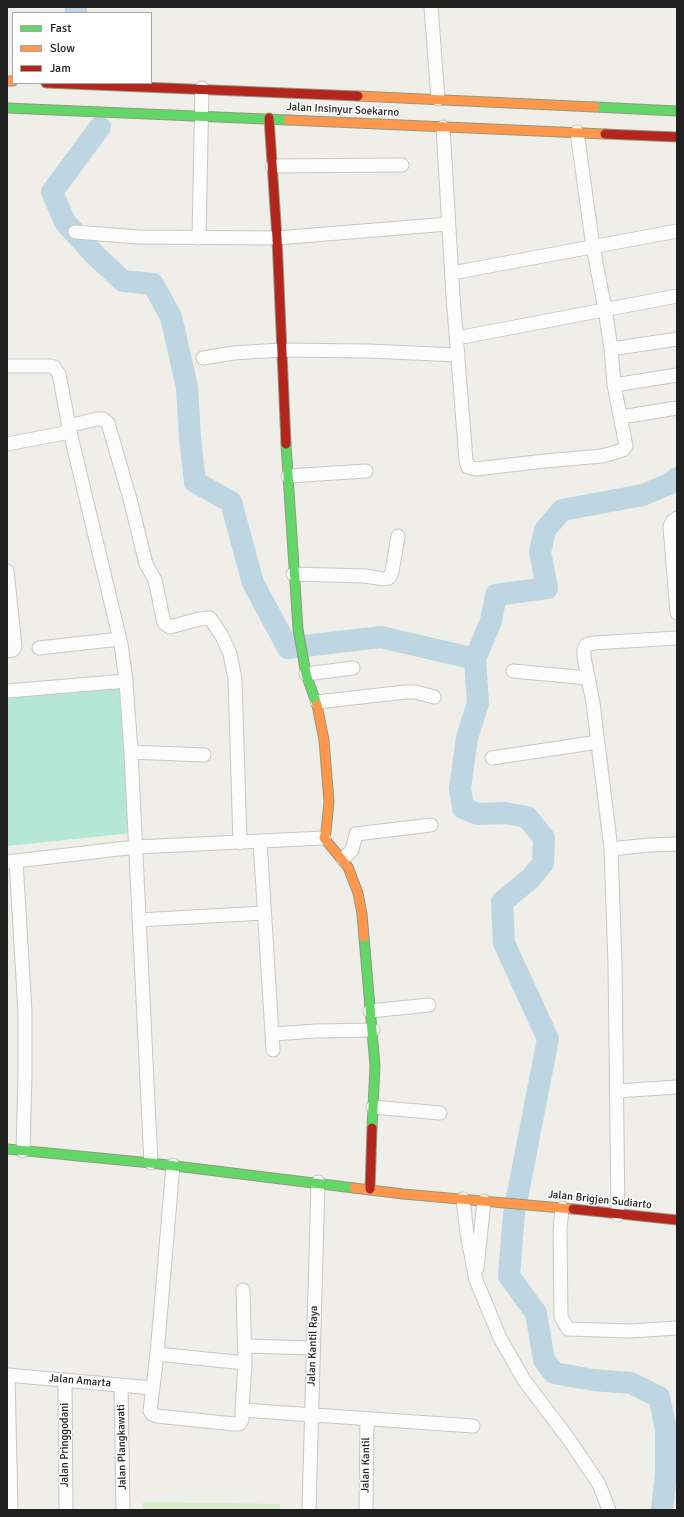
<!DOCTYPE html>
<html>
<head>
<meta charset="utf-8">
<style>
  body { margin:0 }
  #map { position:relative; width:684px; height:1517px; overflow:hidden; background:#efeee9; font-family:Signika,sans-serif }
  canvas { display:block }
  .frame { position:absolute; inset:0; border:8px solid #202020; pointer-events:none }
  .legend { position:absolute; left:12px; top:12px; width:140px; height:72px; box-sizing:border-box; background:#fff; border:1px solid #a6a6a6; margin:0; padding:5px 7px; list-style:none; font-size:12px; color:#202020 }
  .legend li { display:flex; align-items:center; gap:8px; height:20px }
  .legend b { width:20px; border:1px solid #a6a6a6 }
</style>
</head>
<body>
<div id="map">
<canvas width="684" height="1517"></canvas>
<div class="frame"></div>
<ul class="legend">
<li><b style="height:5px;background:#63d668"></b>Fast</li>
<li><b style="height:5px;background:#ff974d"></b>Slow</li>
<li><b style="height:5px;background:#b3261e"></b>Jam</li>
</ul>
</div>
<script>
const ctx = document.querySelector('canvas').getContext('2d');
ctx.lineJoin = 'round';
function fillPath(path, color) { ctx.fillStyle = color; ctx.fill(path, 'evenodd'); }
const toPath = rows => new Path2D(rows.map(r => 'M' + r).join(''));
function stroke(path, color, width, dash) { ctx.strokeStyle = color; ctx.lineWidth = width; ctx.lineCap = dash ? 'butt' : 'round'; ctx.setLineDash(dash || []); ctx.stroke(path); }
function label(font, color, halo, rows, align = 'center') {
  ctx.font = font + ' Signika,sans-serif'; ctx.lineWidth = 3; ctx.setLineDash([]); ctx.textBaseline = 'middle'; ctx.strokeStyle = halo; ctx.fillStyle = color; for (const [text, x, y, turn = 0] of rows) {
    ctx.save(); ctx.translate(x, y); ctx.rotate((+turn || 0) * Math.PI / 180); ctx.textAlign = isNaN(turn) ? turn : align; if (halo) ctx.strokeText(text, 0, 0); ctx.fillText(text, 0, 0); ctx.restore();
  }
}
fillPath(toPath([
  [143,1502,280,1504,280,1510,143,1510]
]), '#d8ecc8');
fillPath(toPath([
  [119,682,132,833,7,846,7,694]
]), '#b5e6d6');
stroke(toPath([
  [76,7,76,13],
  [100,127,52,192,65,222,96,256,123,281,153,284,171,317,187,387,190,438,195,482,231,502,253,583,288,648,381,637,475,659],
  [662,1510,666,1474,666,1429,659,1397,631,1383,593,1380,554,1373,544,1360,536,1313,509,1276,514,1213,548,1039,504,943,502,902,531,878,543,863,544,838,527,817,505,813,478,814,463,808,460,788,467,738,478,703,475,659,491,621,496,595,547,588,540,552,545,530,562,510,643,495,671,483,677,478]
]), '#bdd6e1', 22);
const street = toPath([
  [431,7,438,99],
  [443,127,453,296,466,460,468,467,476,469,545,461,602,456,623,450,626,446,614,385,611,349,605,309,593,247,577,132],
  [272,166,402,165],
  [75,232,138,237,277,238,448,224],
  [199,238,202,88],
  [452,273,677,231],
  [457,338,677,296],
  [611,349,677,339],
  [203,358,233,353,281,350,368,351,458,355],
  [7,366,51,366,54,367,59,374,70,432,121,644,126,681,131,752,151,1163],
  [614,385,677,375],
  [621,417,677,408],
  [68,426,97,419,103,419,108,423,130,499,146,564,155,580,164,623,170,627,199,619,210,618,222,636,230,654,235,679,240,843],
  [7,444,70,432],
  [288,476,366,471],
  [677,518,672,522,670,527,677,613],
  [7,571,15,646,13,650,7,651],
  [293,574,365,576,384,579,389,578,392,572,398,536],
  [39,648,120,639],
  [513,671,588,678],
  [306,674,353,668],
  [7,691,126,681],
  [317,702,405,692,416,692,434,697],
  [131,752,204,755],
  [492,758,598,742],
  [260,841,273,1050],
  [611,849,649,845,677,844],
  [343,859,352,850,356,834,431,825],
  [16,861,25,1012,25,1076,23,1151],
  [7,862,136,847,324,838],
  [139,920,263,913],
  [370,1011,429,1005],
  [273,1034,316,1031,373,1030],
  [617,1091,677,1087],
  [373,1107,440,1113],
  [173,1165,157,1354,150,1411,152,1414,157,1416,234,1424,239,1424,242,1420,242,1410],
  [463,1199,467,1234,476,1280,500,1338,524,1380,570,1441,599,1484,609,1510],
  [562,1208,560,1230,561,1317,568,1329,629,1331,677,1328],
  [618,1215,615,964,611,849,593,703,584,657,584,649,586,645,593,643,677,638],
  [477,1268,484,1201],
  [243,1290,245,1363],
  [246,1346,313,1348],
  [157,1354,245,1363,242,1410,473,1426],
  [7,1375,153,1388],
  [8,1375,11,1510],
  [65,1380,66,1510],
  [121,1385,123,1510],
  [309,1510,318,1182],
  [366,1510,367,1419]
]);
const fast = toPath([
  [595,107,677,111],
  [7,108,288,120],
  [286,444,298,629,306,674,317,705],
  [364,937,375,1066,372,1128],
  [7,1149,151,1163,354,1188]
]);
const slow = toPath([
  [7,81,13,81],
  [358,96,595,107],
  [288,120,605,134],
  [317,705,324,740,329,802,326,832,324,838,348,867,358,893,362,914,364,937],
  [354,1188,403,1194,573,1209]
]);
const jam = toPath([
  [46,83,358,96],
  [269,118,277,238,286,444],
  [605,134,677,137],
  [370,1189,372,1128],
  [573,1209,677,1220]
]);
stroke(street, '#c7c7c5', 15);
stroke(fast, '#959980', 11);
stroke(slow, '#959980', 11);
stroke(jam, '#959980', 11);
stroke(street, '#fdfcfc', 13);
stroke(fast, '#63d668', 9);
stroke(slow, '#ff974d', 9);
stroke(jam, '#b3261e', 9);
label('11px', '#202020', '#fff', [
  ["Jalan Insinyur Soekarno",343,110,3],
  ["Jalan Brigjen Sudiarto",600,1200,6],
  ["Jalan Kantil Raya",313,1346,-88],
  ["Jalan Amarta",80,1381,5],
  ["Jalan Pringgodani",65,1445,-90],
  ["Jalan Plangkawati",122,1447,-91],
  ["Jalan Kantil",366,1465,-89]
]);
</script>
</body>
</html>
